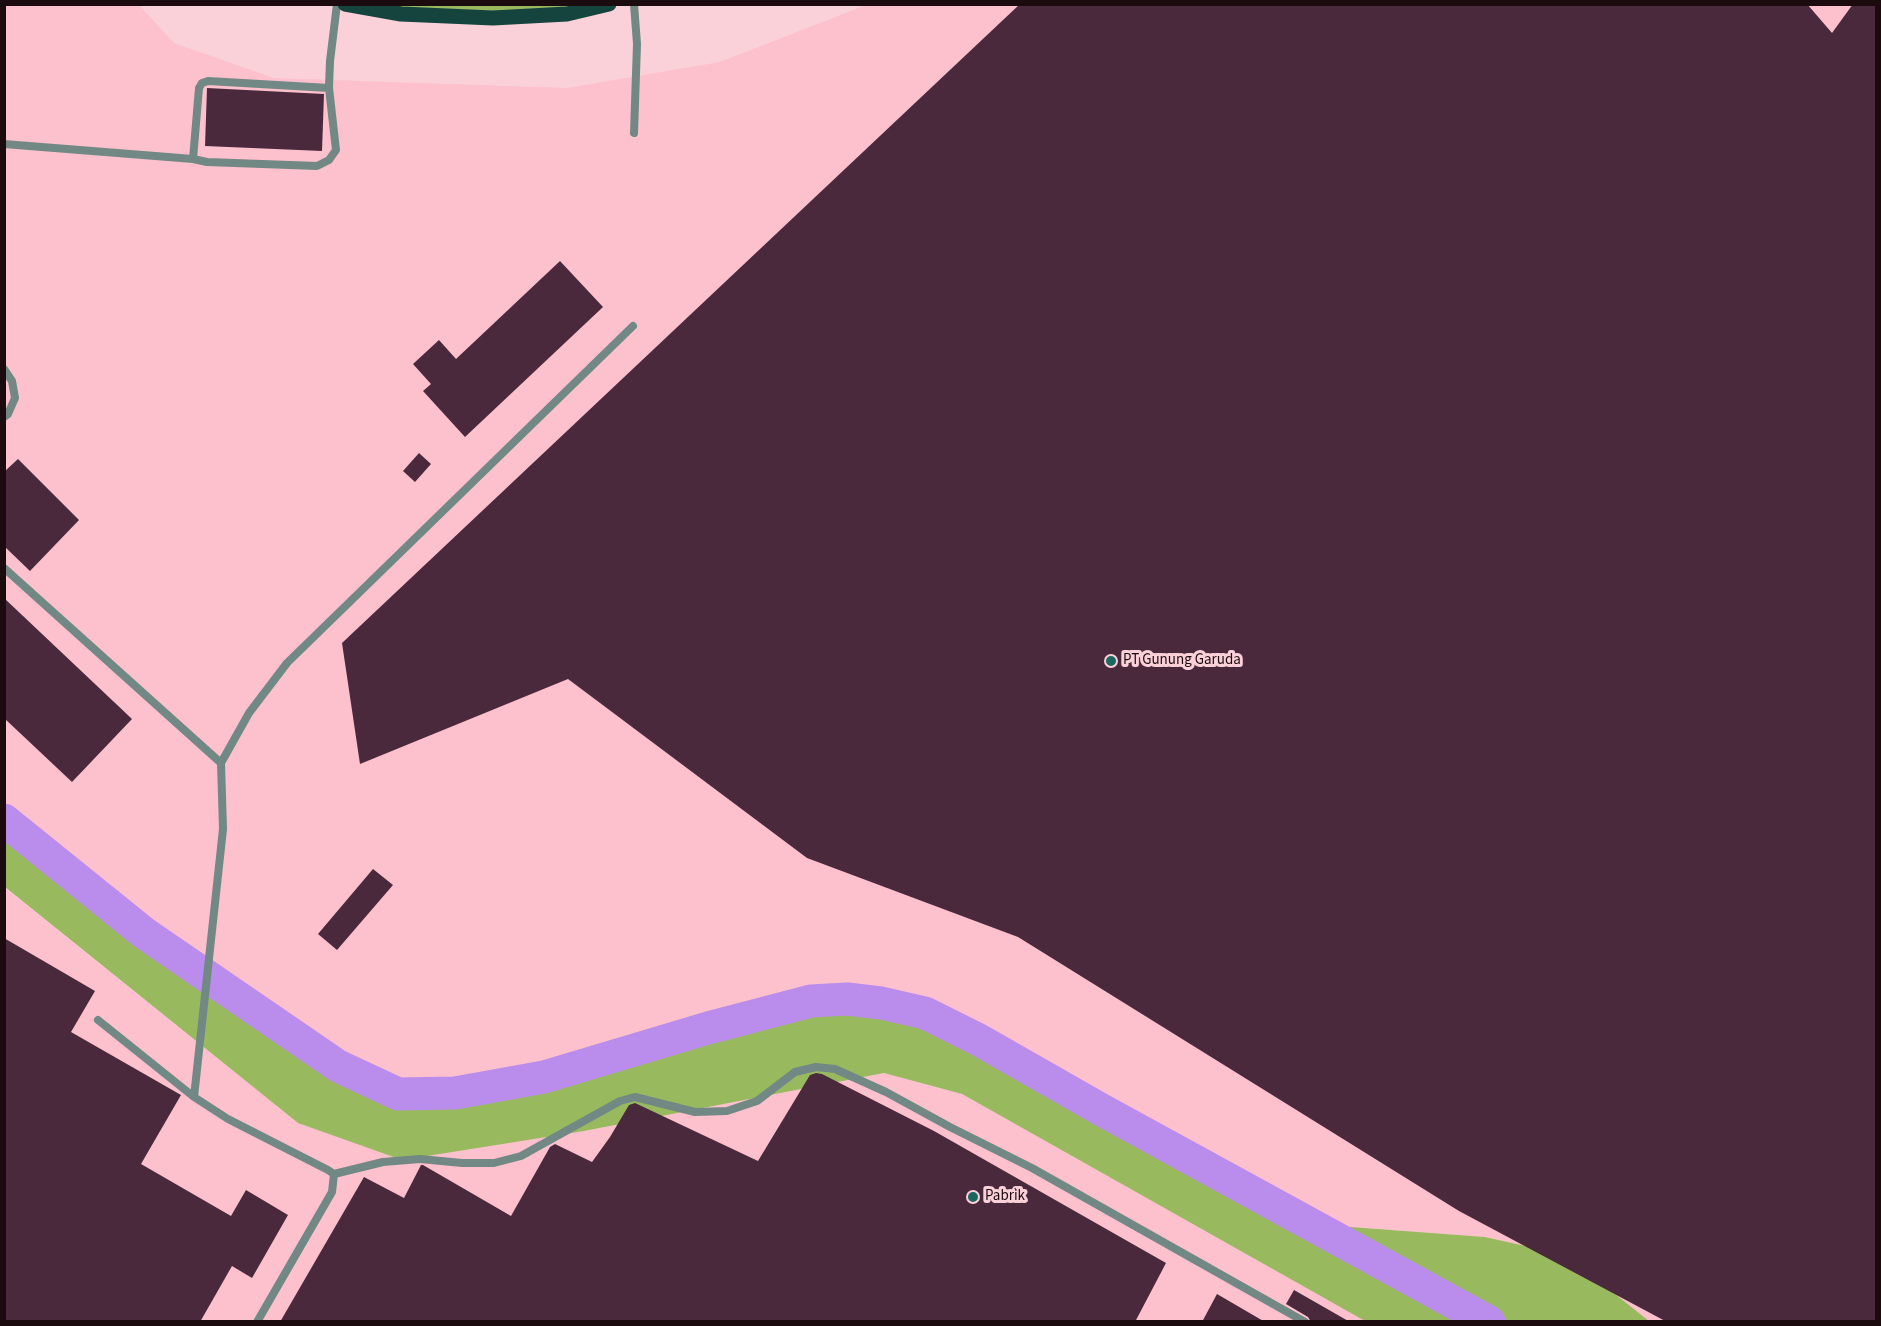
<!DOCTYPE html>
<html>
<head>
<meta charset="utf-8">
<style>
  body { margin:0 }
  #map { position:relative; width:1881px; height:1326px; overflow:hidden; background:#fad1d9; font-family:"Source Sans 3",sans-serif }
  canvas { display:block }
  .frame { position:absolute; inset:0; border:6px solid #1b0b0f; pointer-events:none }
</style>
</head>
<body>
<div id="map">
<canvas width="1881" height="1326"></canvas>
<div class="frame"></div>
</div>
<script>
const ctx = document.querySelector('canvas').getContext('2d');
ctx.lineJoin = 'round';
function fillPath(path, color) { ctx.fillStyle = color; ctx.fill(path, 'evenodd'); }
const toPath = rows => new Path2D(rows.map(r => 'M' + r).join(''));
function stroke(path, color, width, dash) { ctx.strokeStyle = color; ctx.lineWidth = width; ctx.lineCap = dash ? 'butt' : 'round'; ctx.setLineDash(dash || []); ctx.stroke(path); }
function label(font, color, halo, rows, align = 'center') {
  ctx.font = font + ' "Source Sans 3",sans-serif'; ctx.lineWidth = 6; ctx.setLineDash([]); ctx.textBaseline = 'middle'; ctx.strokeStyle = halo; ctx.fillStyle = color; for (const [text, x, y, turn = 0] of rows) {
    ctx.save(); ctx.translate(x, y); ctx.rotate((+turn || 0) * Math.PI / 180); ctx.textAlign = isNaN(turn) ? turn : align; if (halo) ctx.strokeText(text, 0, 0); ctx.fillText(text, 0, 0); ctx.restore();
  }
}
fillPath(toPath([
  [4,5,139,5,174,43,274,78,567,88,720,62,866,5,1876,5,1876,1321,1649,1321,1566,1255,1485,1237,1310,1224,925,1013,811,1001,722,1025,541,1077,455,1093,398,1094,338,1066,144,933,5,820],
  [4,887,298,1123,584,1131,884,1073,962,1094,1365,1321,5,1321]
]), '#fcc1cd');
fillPath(toPath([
  [345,5,609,5,567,14],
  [4,820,144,933,338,1066,398,1094,455,1093,541,1077,811,1001,847,999,876,1003,925,1013,975,1038,1399,1274,1310,1224,1485,1237,1566,1255,1649,1321,1365,1321,962,1094,884,1073,584,1131,402,1160,298,1123,5,887]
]), '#99b95f');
stroke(toPath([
  [4,820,144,933,338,1066,398,1094,455,1093,544,1077,708,1028,811,1001,847,999,881,1003,925,1013,979,1040,1100,1109,1489,1322]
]), '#ba8cec', 33);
fillPath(toPath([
  [1020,4,1807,4,1832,33,1853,4,1876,4,1876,1322,1667,1322,1459,1211,1018,937,807,858,568,679,360,764,342,643],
  [207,88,324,94,322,151,205,146],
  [560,261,603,307,465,437,423,391,431,384,413,364,439,340,456,359],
  [419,453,431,464,415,482,403,471],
  [18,459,79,520,30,571,4,546,4,472],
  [4,598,132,719,72,782,4,718],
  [373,869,393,885,337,950,318,934],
  [4,938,95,991,71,1032,181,1095,141,1164,231,1216,246,1190,288,1215,252,1278,232,1266,200,1322,4,1322],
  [816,1073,822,1074,934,1131,1166,1263,1135,1322,280,1322,364,1177,404,1198,421,1165,423,1165,511,1216,550,1147,555,1144,592,1162,610,1137,629,1105,635,1103,758,1161,810,1075],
  [1294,1290,1350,1322,1311,1322,1308,1317,1286,1304],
  [1217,1294,1265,1322,1202,1322]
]), '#4b293d');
stroke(toPath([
  [329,88,208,81,202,83,199,88,193,159,207,162,317,166,329,160,336,150,329,88,330,61,337,4],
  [634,133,637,44,634,4],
  [4,144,193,159],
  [4,369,12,381,15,398,8,414,4,417],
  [4,568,221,763],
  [98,1020,194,1097],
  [334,1174,328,1170,228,1119,194,1097,223,829,221,763,249,713,287,663,633,326],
  [334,1174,383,1162,420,1159,462,1163,494,1163,521,1156,620,1101,635,1097,695,1112,727,1111,757,1101,795,1072,816,1067,835,1069,886,1092,950,1127,1032,1168,1305,1322],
  [257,1322,332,1192,334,1174]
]), '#718884', 8);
stroke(toPath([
  [345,4,401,14,493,18,567,14,609,4]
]), '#15433e', 15);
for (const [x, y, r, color] of [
  [1111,661,6,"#1d6760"],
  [973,1197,6,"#1d6760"]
]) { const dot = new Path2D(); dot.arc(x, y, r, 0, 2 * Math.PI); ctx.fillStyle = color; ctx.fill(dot); stroke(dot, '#fad1d9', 2); }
label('15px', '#1b0b0f', '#fad1d9', [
  ["PT Gunung Garuda",1123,661],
  ["Pabrik",985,1197]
], 'left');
</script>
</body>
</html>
